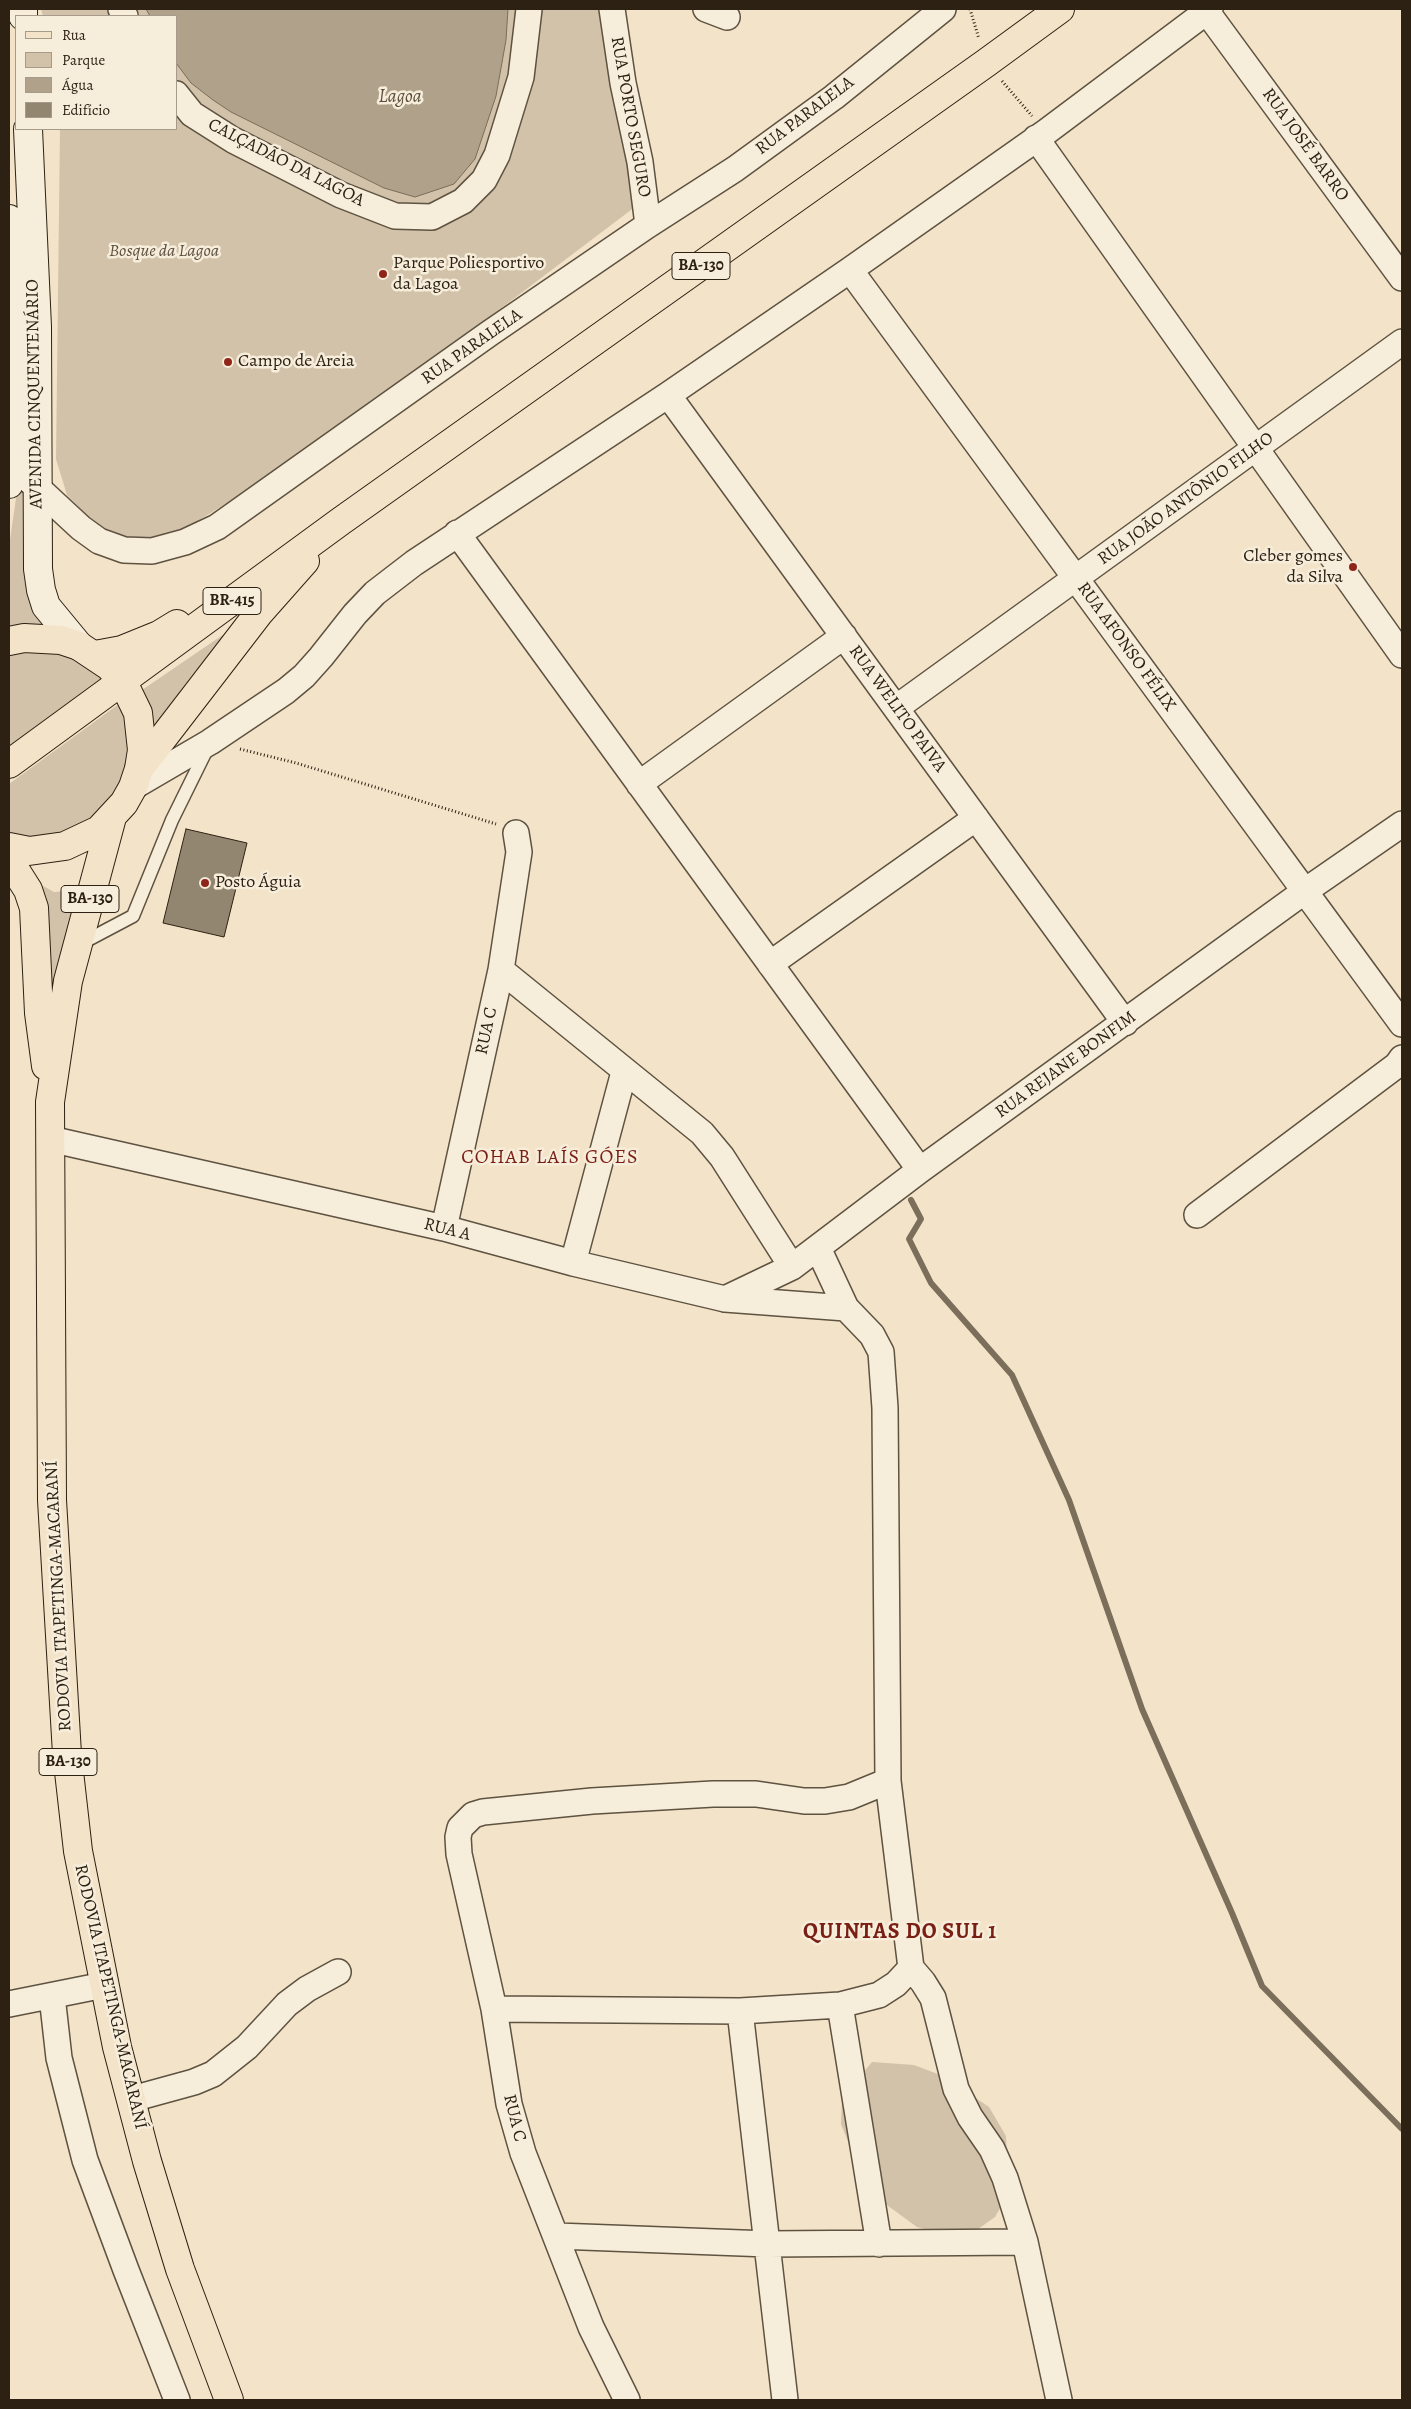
<!DOCTYPE html>
<html>
<head>
<meta charset="utf-8">
<style>
  body { margin:0 }
  #map { position:relative; width:1411px; height:2409px; overflow:hidden; background:#f3e3c8; font-family:Alegreya,serif }
  canvas { display:block }
  .frame { position:absolute; inset:0; border:10px solid #2c2113; pointer-events:none }
  .legend { position:absolute; left:15px; top:15px; width:162px; height:115px; box-sizing:border-box; background:#f7eddb; border:1px solid #a69b8b; margin:0; padding:6px 9px; list-style:none; font-size:15px; color:#2c2113 }
  .legend li { display:flex; align-items:center; gap:10px; height:25px }
  .legend b { width:25px; border:1px solid #a69b8b }
</style>
</head>
<body>
<div id="map">
<canvas width="1411" height="2409"></canvas>
<div class="frame"></div>
<ul class="legend">
<li><b style="height:6px;background:#f3e3c8"></b>Rua</li>
<li><b style="height:14px;background:#d1c2a9"></b>Parque</li>
<li><b style="height:14px;background:#afa18a"></b>Água</li>
<li><b style="height:14px;background:#938671"></b>Edifício</li>
</ul>
</div>
<script>
const ctx = document.querySelector('canvas').getContext('2d');
ctx.lineJoin = 'round';
function fillPath(path, color) { ctx.fillStyle = color; ctx.fill(path, 'evenodd'); }
const toPath = rows => new Path2D(rows.map(r => 'M' + r).join(''));
function stroke(path, color, width, dash) { ctx.strokeStyle = color; ctx.lineWidth = width; ctx.lineCap = dash ? 'butt' : 'round'; ctx.setLineDash(dash || []); ctx.stroke(path); }
function label(font, color, halo, rows, align = 'center') {
  ctx.font = font + ' Alegreya,serif'; ctx.lineWidth = 5; ctx.setLineDash([]); ctx.textBaseline = 'middle'; ctx.strokeStyle = halo; ctx.fillStyle = color; for (const [text, x, y, turn = 0] of rows) {
    ctx.save(); ctx.translate(x, y); ctx.rotate((+turn || 0) * Math.PI / 180); ctx.textAlign = isNaN(turn) ? turn : align; if (halo) ctx.strokeText(text, 0, 0); ctx.fillText(text, 0, 0); ctx.restore();
  }
}
fillPath(toPath([
  [41,9,611,9,645,187,631,210,422,368,230,501,183,530,156,537,130,538,105,534,67,495,56,459,60,129,176,129,176,16,43,16],
  [17,491,28,491,60,634,9,636,9,547],
  [233,628,189,679,149,734,142,690],
  [25,651,58,653,75,658,101,678,9,746,9,654],
  [123,701,132,749,122,779,107,809,75,830,44,838,9,837,9,784],
  [36,882,54,892,86,890,49,1020],
  [872,2062,914,2065,943,2076,989,2107,1006,2136,1009,2193,995,2217,971,2234,949,2236,917,2227,880,2200,857,2164,841,2124,842,2098]
]), '#d1c2a9');
const water = toPath([
  [146,9,508,9,506,40,496,96,475,159,454,184,415,197,384,188,231,112,213,100,191,83,176,63,176,16,150,16,146,9]
]);
fillPath(water, '#afa18a');
stroke(water, '#7b6e5a', 1);
stroke(toPath([
  [911,1200,921,1219,909,1239,931,1283,1012,1375,1069,1500,1142,1709,1232,1913,1262,1986,1402,2129]
]), '#7b6e5a', 6);
const building = toPath([
  [186,829,247,843,224,937,163,923,186,829]
]);
fillPath(building, '#938671');
stroke(building, '#2c2113', 1);
const lane = toPath([
  [80,944,133,916,172,820,208,747]
]);
const street = toPath([
  [121,9,125,16],
  [612,9,623,83,640,162,648,225],
  [706,9,727,17],
  [1207,12,1402,278],
  [176,94,192,114,233,140,341,195,395,216,432,217,463,201,484,180,497,155,521,77,529,9],
  [1036,138,1402,655],
  [850,270,1402,1024],
  [668,395,1125,1023],
  [27,478,81,528,99,541,124,550,152,551,185,542,217,527,490,333,648,225,735,169,834,97,943,9],
  [457,533,920,1170],
  [896,708,1402,342],
  [639,784,844,636],
  [133,787,210,742,286,691,304,676,321,657,355,614,375,593,414,563,668,395,850,270,1046,132,1210,9],
  [770,964,976,818],
  [501,970,702,1133,722,1157,792,1267],
  [50,1139,444,1228,573,1263,725,1299,846,1308],
  [1197,1215,1397,1065,1402,1058],
  [444,1228,501,970,519,852,516,833],
  [818,1248,846,1308,872,1335,881,1352,885,1408,888,1781,911,1968,923,1982,933,1998,956,2089,970,2117,992,2149,1005,2178,1025,2242,1059,2400],
  [573,1263,624,1072],
  [725,1299,792,1267,920,1170,1305,891,1402,824],
  [52,1996,59,2058,85,2160,126,2270,177,2400],
  [9,2004,104,1985],
  [840,2005,879,2244],
  [494,2009,740,2011,840,2005,879,1995,896,1984,911,1968],
  [740,2011,785,2400],
  [132,2099,194,2082,213,2074,247,2047,287,2004,307,1989,338,1972],
  [557,2236,768,2244,1025,2242],
  [627,2400,591,2327,523,2153,509,2104,494,2009,459,1854,458,1837,460,1828,473,1815,483,1812,592,1801,713,1794,756,1794,804,1801,825,1801,849,1797,888,1781]
]);
const secondary = toPath([
  [23,9,23,16],
  [28,129,37,327,38,569,41,590,46,606,79,646],
  [9,219,14,372,12,466,9,484]
]);
const primary = toPath([
  [9,641,24,638,61,640,79,646,109,666,122,680,138,713,142,750,139,769,133,787,124,803,99,830,65,846,29,851,9,847],
  [112,817,68,981,50,1102,52,1500,67,1754,78,1851,117,2047,147,2161,180,2269,229,2400],
  [9,860,28,890,34,908,39,1013,46,1066]
]);
const highway = toPath([
  [95,655,122,650,159,635,177,624],
  [9,764,341,521,986,63,1060,9],
  [139,769,259,613,305,561]
]);
stroke(lane, '#5e5240', 15);
stroke(street, '#5e5240', 28);
stroke(secondary, '#2c2113', 30);
stroke(primary, '#2c2113', 30);
stroke(highway, '#2c2113', 30);
stroke(toPath([
  [970,9,979,39],
  [1002,81,1032,116],
  [240,749,296,763,496,824]
]), '#2c2113', 3, [1, 2.5]);
stroke(lane, '#f7eddb', 12);
stroke(street, '#f7eddb', 25);
stroke(secondary, '#f7eddb', 28);
stroke(primary, '#f3e3c8', 28);
stroke(highway, '#f3e3c8', 28);
for (const [x, y, r, color] of [
  [383,274,5,"#8f2418"],
  [228,362,5,"#8f2418"],
  [1353,567,5,"#8f2418"],
  [205,883,5,"#8f2418"]
]) { const dot = new Path2D(); dot.arc(x, y, r, 0, 2 * Math.PI); ctx.fillStyle = color; ctx.fill(dot); stroke(dot, '#f7eddb', 2); }
for (const [x, y, w] of [
  [701,266,58],
  [232,601,58],
  [90,899,58],
  [68,1762,58]
]) { const box = new Path2D(); box.roundRect(x - w / 2, y - 13.5, w, 27, 4); ctx.fillStyle = '#f7eddb'; ctx.fill(box); stroke(box, '#2c2113', 1); }
label('bold 16px', '#2c2113', null, [
  ["BA-130",701,266],
  ["BR-415",232,601],
  ["BA-130",90,899],
  ["BA-130",68,1762]
]);
label('18px', '#2c2113', '#f7eddb', [
  ["RUA PARALELA",805,116,-37],
  ["RUA PORTO SEGURO",630,117,80],
  ["RUA JOSÉ BARRO",1305,145,54],
  ["CALÇADÃO DA LAGOA",286,163,27],
  ["RUA PARALELA",472,347,-35],
  ["AVENIDA CINQUENTENÁRIO",35,394,-91],
  ["RUA JOÃO ANTÔNIO FILHO",1186,499,-36],
  ["RUA AFONSO FÉLIX",1126,647,54],
  ["RUA WELITO PAIVA",897,709,54],
  ["RUA C",487,1031,-78],
  ["RUA REJANE BONFIM",1066,1065,-36],
  ["RUA A",447,1230,14],
  ["RODOVIA ITAPETINGA-MACARANÍ",59,1596,-93],
  ["RODOVIA ITAPETINGA-MACARANÍ",110,1997,77],
  ["RUA C",514,2118,76]
]);
label('italic 18px', '#5e5140', '#f7eddb', [
  ["Bosque da Lagoa",164,252]
]);
label('18px', '#2c2113', '#f7eddb', [
  ["Parque Poliesportivo",393,264],
  ["da Lagoa",393,285],
  ["Campo de Areia",238,362],
  ["Cleber gomes",1343,557,"right"],
  ["da Silva",1343,578,"right"],
  ["Posto Águia",215,883]
], 'left');
label('italic 19px', '#5a4e3d', '#f7eddb', [
  ["Lagoa",400,97]
]);
ctx.letterSpacing = '1px';
label('20px', '#7a1f14', '#f7eddb', [
  ["COHAB LAÍS GÓES",550,1158]
]);
ctx.letterSpacing = '0px';
ctx.letterSpacing = '1px';
label('bold 22px', '#7a1f14', '#f7eddb', [
  ["QUINTAS DO SUL 1",900,1933]
]);
ctx.letterSpacing = '0px';
</script>
</body>
</html>
